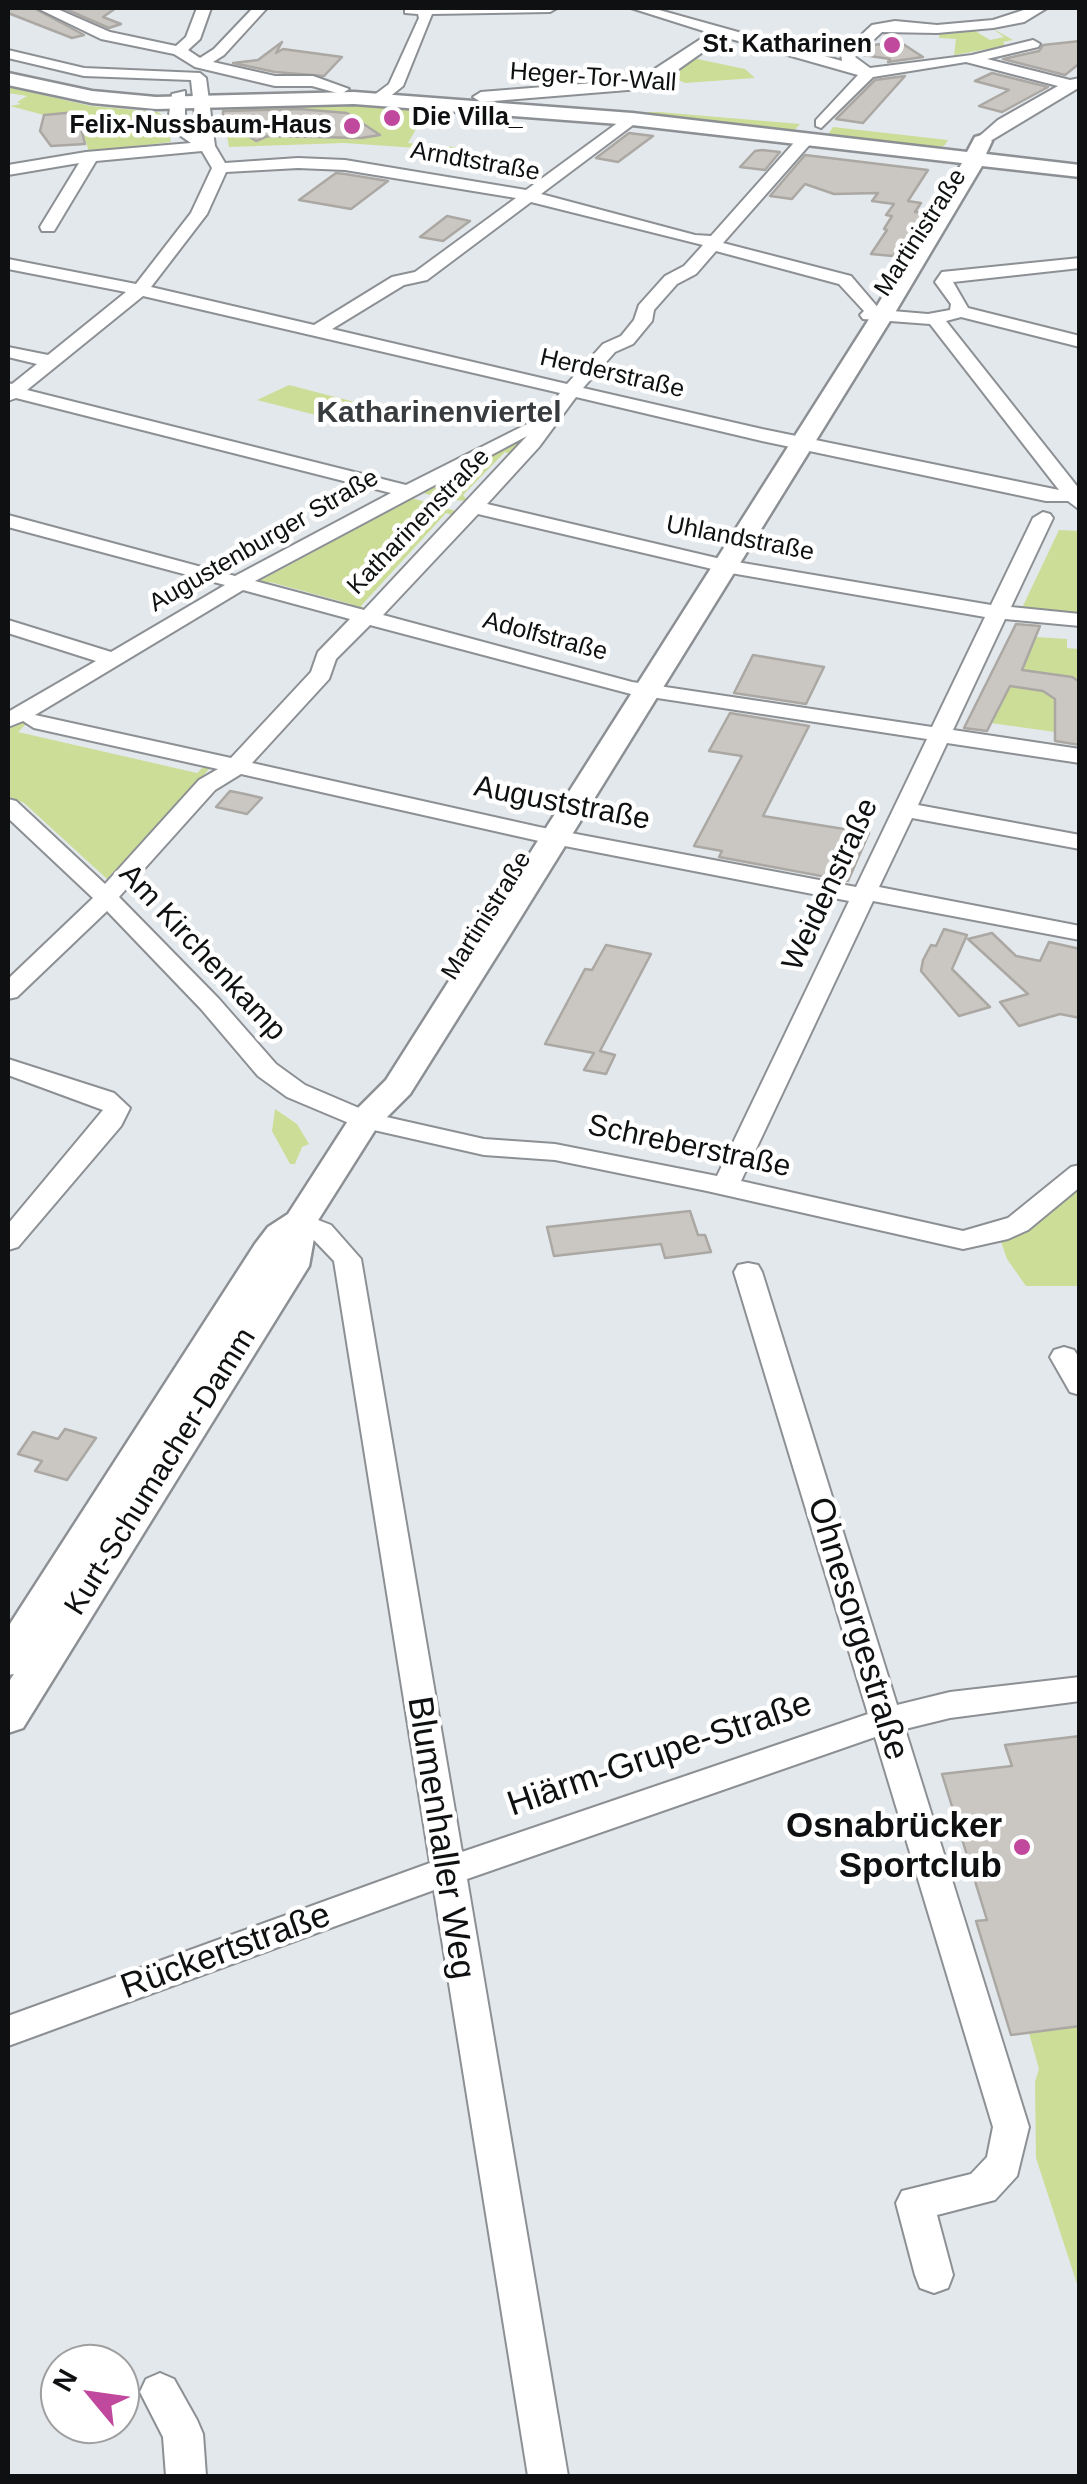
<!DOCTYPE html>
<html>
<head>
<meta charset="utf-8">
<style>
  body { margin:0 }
  #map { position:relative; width:1087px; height:2484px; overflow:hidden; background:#e3e8ec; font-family:Arial,sans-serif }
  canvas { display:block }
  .frame { position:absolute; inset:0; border:10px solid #0e1011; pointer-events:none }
  .north { position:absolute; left:40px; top:2344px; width:100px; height:100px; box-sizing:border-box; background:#fff; border:2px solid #9f9fa0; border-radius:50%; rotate:299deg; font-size:28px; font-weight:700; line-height:40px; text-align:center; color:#0e1011 }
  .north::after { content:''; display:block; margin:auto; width:35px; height:45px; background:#c1499d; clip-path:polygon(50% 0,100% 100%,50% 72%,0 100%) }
</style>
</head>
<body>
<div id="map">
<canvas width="1087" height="2484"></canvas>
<div class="frame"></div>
<div class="north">N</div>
</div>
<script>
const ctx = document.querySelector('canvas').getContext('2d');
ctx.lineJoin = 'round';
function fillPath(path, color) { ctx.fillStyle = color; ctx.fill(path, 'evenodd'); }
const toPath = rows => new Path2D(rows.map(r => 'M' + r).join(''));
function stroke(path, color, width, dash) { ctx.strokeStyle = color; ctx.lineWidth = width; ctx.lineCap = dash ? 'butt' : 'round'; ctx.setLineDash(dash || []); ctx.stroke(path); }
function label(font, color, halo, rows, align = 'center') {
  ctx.font = font + ' Arial,sans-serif'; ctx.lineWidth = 9; ctx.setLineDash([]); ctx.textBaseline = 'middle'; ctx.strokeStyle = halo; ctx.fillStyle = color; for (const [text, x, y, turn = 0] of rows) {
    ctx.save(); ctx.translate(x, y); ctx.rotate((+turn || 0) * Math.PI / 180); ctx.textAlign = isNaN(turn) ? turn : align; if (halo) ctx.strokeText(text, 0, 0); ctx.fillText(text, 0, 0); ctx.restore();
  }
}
fillPath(toPath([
  [990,27,1013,40,1003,42,1005,46,954,55,956,39,939,38,940,31,972,29,990,40,1004,37],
  [688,57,745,69,755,78,685,83,664,73],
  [8,87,91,106,158,112,165,117,171,142,89,152,77,112,44,115,10,106,21,104,17,102,27,96,8,93],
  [342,104,427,110,408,143,464,148,462,151,344,143,229,147,223,112,243,107],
  [647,112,659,112,800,124,791,134,641,116],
  [833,127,948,140,944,146,934,147,827,136],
  [289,385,366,405,343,422,257,400],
  [519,440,524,442,512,455,505,452,463,495,468,501,452,500,457,495,437,490,430,495,420,492,426,485,429,489,490,457,488,452],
  [405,496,459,512,455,516,446,513,361,606,368,611,345,611,351,604,270,582,262,587,254,584,255,577,260,574,263,579,399,506,397,501],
  [1059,530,1079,531,1079,613,1022,608],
  [1036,637,1067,639,1067,648,1079,649,1079,683,1072,677,1022,670],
  [1010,686,1043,691,1055,699,1055,732,991,723],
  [20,721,27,723,18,732,197,773,204,766,210,768,107,879,24,803,8,796,8,728],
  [275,1109,297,1124,309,1144,302,1147,295,1164,290,1164,272,1131],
  [1079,1173,1079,1286,1026,1286,1007,1259,998,1233],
  [1079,2026,1080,2026,1079,2290,1036,2158,1035,2082,1039,2069,1029,2033]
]), '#ccdd97');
const building = toPath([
  [8,8,34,8,84,35,72,38,8,13,8,8],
  [63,8,116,8,103,17,121,24,109,28,63,8],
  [1080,41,1080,63,1065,75,1003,59,1039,51,1043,45,1080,41],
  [282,42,276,53,283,49,342,57,324,76,275,72,233,63,258,60,282,42],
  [900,42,923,57,888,62,890,59,863,55,873,45,900,42],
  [992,73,1048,87,1002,112,979,106,1009,90,975,81,992,73],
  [905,76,863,123,836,119,875,80,905,76],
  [299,109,347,113,380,135,361,138,268,136,256,141,223,119,223,111,299,109],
  [77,112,85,144,51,146,40,131,44,115,77,112],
  [629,133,653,136,618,162,596,158,629,133],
  [762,150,780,152,765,170,740,167,755,151,762,150],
  [805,155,928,170,908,201,921,203,915,212,925,213,893,256,871,254,887,230,884,229,892,216,886,215,894,204,872,201,878,193,834,194,805,184,792,199,770,196,805,155],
  [336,173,345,174,388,181,351,209,299,200,336,173],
  [447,216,470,221,443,241,420,237,447,216],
  [1016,624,1040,626,1022,670,1072,677,1080,682,1080,745,1055,741,1055,699,1043,691,1010,686,987,731,964,728,1016,624],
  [753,655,824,667,806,704,734,693,753,655],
  [730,713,809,726,763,816,869,833,848,881,719,857,722,851,694,846,742,756,709,751,730,713],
  [230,791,245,794,262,798,247,814,216,807,230,791],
  [944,929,967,935,952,969,990,1007,959,1016,921,971,923,960,931,945,936,946,944,929],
  [992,933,1016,956,1040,961,1049,942,1080,949,1080,1018,1060,1014,1019,1026,1000,1002,1028,994,968,939,992,933],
  [606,945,651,954,600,1051,615,1055,606,1074,584,1070,594,1053,545,1044,585,969,592,970,606,945],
  [690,1211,698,1235,705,1235,711,1252,665,1258,661,1244,554,1256,547,1227,690,1211],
  [65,1429,96,1438,67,1480,35,1471,42,1461,18,1454,33,1432,58,1439,65,1429],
  [1080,1736,1080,2026,1011,2035,976,1921,987,1920,942,1774,1012,1766,1005,1745,1080,1736]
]);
fillPath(building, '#cac7c2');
stroke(building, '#aba8a4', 2.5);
const minor = toPath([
  [37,8,55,8,110,32,176,46,186,37,197,8,211,8,200,39,188,50,200,58,214,49,253,8,267,8,224,55,213,62,275,76,313,76,349,89,341,94,312,86,275,86,195,67,174,54,101,39,37,8],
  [405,8,557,8,550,12,432,14,403,86,383,102,373,102,373,96,389,84,419,18,418,14,405,13,405,8],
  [631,8,652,8,842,61,841,54,872,25,895,21,937,25,993,20,1030,8,1047,8,1024,22,993,28,937,33,882,32,855,57,870,68,972,55,1033,40,1040,44,1038,47,987,59,1070,80,1080,78,1080,87,982,146,974,141,998,120,1058,86,966,62,873,77,821,128,816,126,816,120,858,75,724,37,652,88,481,102,473,97,481,92,644,79,647,74,710,33,631,8],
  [8,50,84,68,200,73,206,78,215,146,225,163,298,158,345,160,526,190,627,116,637,116,637,122,541,194,695,235,711,236,800,136,812,136,812,142,723,243,851,276,880,310,928,314,950,310,951,304,935,282,942,272,1080,258,1080,268,953,282,968,308,1080,336,1080,347,961,317,946,321,1080,490,1080,510,1068,501,1046,501,762,441,576,397,539,447,487,504,725,560,991,605,1033,518,1043,512,1050,514,1053,518,1011,607,1080,614,1080,626,1005,619,953,730,1080,749,1080,763,947,743,918,805,1080,835,1080,849,912,818,879,887,1080,926,1080,940,873,901,741,1181,963,1231,1008,1218,1071,1167,1080,1165,1080,1187,1028,1230,1008,1239,963,1249,707,1191,555,1160,484,1155,356,1126,287,1097,258,1076,201,1009,107,911,17,997,8,999,8,979,93,898,8,818,8,799,16,801,105,884,199,780,218,769,34,728,23,721,8,727,8,712,96,661,8,633,8,620,111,652,225,585,8,527,8,515,235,576,391,493,16,398,8,401,8,383,12,384,37,364,8,357,8,347,48,355,126,292,8,269,8,259,136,284,191,213,212,168,202,151,96,161,54,231,42,231,40,227,79,163,8,175,8,165,86,152,191,143,178,134,169,115,172,94,185,91,185,115,197,133,191,80,84,76,8,58,8,50],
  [298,168,345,170,516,198,415,272,392,277,314,325,151,287,207,214,226,172,298,168],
  [531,202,703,245,684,266,665,276,639,305,634,320,621,336,603,344,567,384,332,329,404,285,427,280,531,202],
  [716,251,839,284,864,311,860,315,863,319,930,324,1059,490,762,429,583,388,615,352,633,344,652,321,654,310,677,284,696,274,716,251],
  [143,296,560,393,543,416,406,485,27,390,143,296],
  [527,436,364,610,255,581,527,436],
  [478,514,725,572,985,617,932,727,632,682,383,615,478,514],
  [243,590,350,619,318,652,311,672,231,758,35,715,243,590],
  [370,625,631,694,927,739,856,887,539,827,252,763,329,679,336,659,370,625],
  [241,774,539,841,849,901,717,1176,555,1144,484,1139,373,1114,305,1085,276,1064,219,999,119,897,215,790,241,774],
  [8,1059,114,1093,130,1108,121,1126,18,1247,8,1250,8,1224,103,1110,8,1075,8,1059],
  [300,1213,331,1225,361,1259,462,1852,868,1714,734,1272,738,1265,748,1263,758,1265,762,1272,897,1705,950,1692,1080,1677,1080,1701,950,1718,905,1729,1029,2127,1017,2176,995,2200,937,2215,953,2275,948,2288,934,2293,920,2288,915,2275,896,2203,902,2191,971,2174,987,2157,993,2127,875,1737,467,1879,568,2476,528,2476,434,1890,8,2046,8,2016,430,1863,334,1261,311,1237,290,1228,286,1222,290,1216,300,1213],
  [1064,1347,1074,1350,1080,1359,1080,1395,1070,1392,1050,1357,1054,1350,1064,1347],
  [160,2373,174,2379,197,2420,203,2434,206,2476,166,2476,163,2437,140,2392,146,2379,160,2373]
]);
const major = toPath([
  [8,73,92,91,156,97,354,92,632,113,967,152,975,137,982,135,992,141,986,154,1080,165,1080,177,982,166,893,316,508,938,410,1094,377,1127,317,1222,309,1266,23,1728,8,1733,8,1683,14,1674,8,1675,8,1627,255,1244,268,1227,288,1214,353,1113,386,1080,871,316,962,163,632,125,354,104,156,109,92,103,8,85,8,73]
]);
stroke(minor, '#8c9094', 4);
stroke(major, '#8c9094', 5);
fillPath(minor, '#fff');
fillPath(major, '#fff');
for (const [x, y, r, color] of [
  [892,45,10,"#c1499d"],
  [392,118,10,"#c1499d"],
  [352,126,10,"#c1499d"],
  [1022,1847,10,"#c1499d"]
]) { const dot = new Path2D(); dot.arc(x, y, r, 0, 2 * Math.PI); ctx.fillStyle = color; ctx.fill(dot); stroke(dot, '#fff', 4); }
label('bold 25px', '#0e1011', '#fff', [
  ["St. Katharinen",872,45],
  ["Die Villa_",412,118,"left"],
  ["Felix-Nussbaum-Haus",332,126]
], 'right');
label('25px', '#0e1011', '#fff', [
  ["Heger-Tor-Wall",593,78,4],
  ["Arndtstraße",475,162,10],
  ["Martinistraße",921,233,-57],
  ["Herderstraße",612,374,13],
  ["Katharinenstraße",419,522,-46],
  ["Uhlandstraße",740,539,11],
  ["Augustenburger Straße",264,541,-30],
  ["Adolfstraße",545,637,15],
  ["Martinistraße",487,916,-58]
]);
label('bold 30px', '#383c3f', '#fff', [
  ["Katharinenviertel",439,414]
]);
label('30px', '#0e1011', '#fff', [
  ["Auguststraße",562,804,11],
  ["Weidenstraße",831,885,-65],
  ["Am Kirchenkamp",202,953,47],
  ["Schreberstraße",689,1147,12],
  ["Kurt-Schumacher-Damm",161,1472,-58]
]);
label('35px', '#0e1011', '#fff', [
  ["Ohnesorgestraße",857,1629,73],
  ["Hiärm-Grupe-Straße",660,1755,-19],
  ["Blumenhaller Weg",440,1838,81],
  ["Rückertstraße",226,1952,-20]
]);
label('bold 35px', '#0e1011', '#fff', [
  ["Osnabrücker",1002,1827],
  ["Sportclub",1002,1867]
], 'right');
</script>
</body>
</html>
